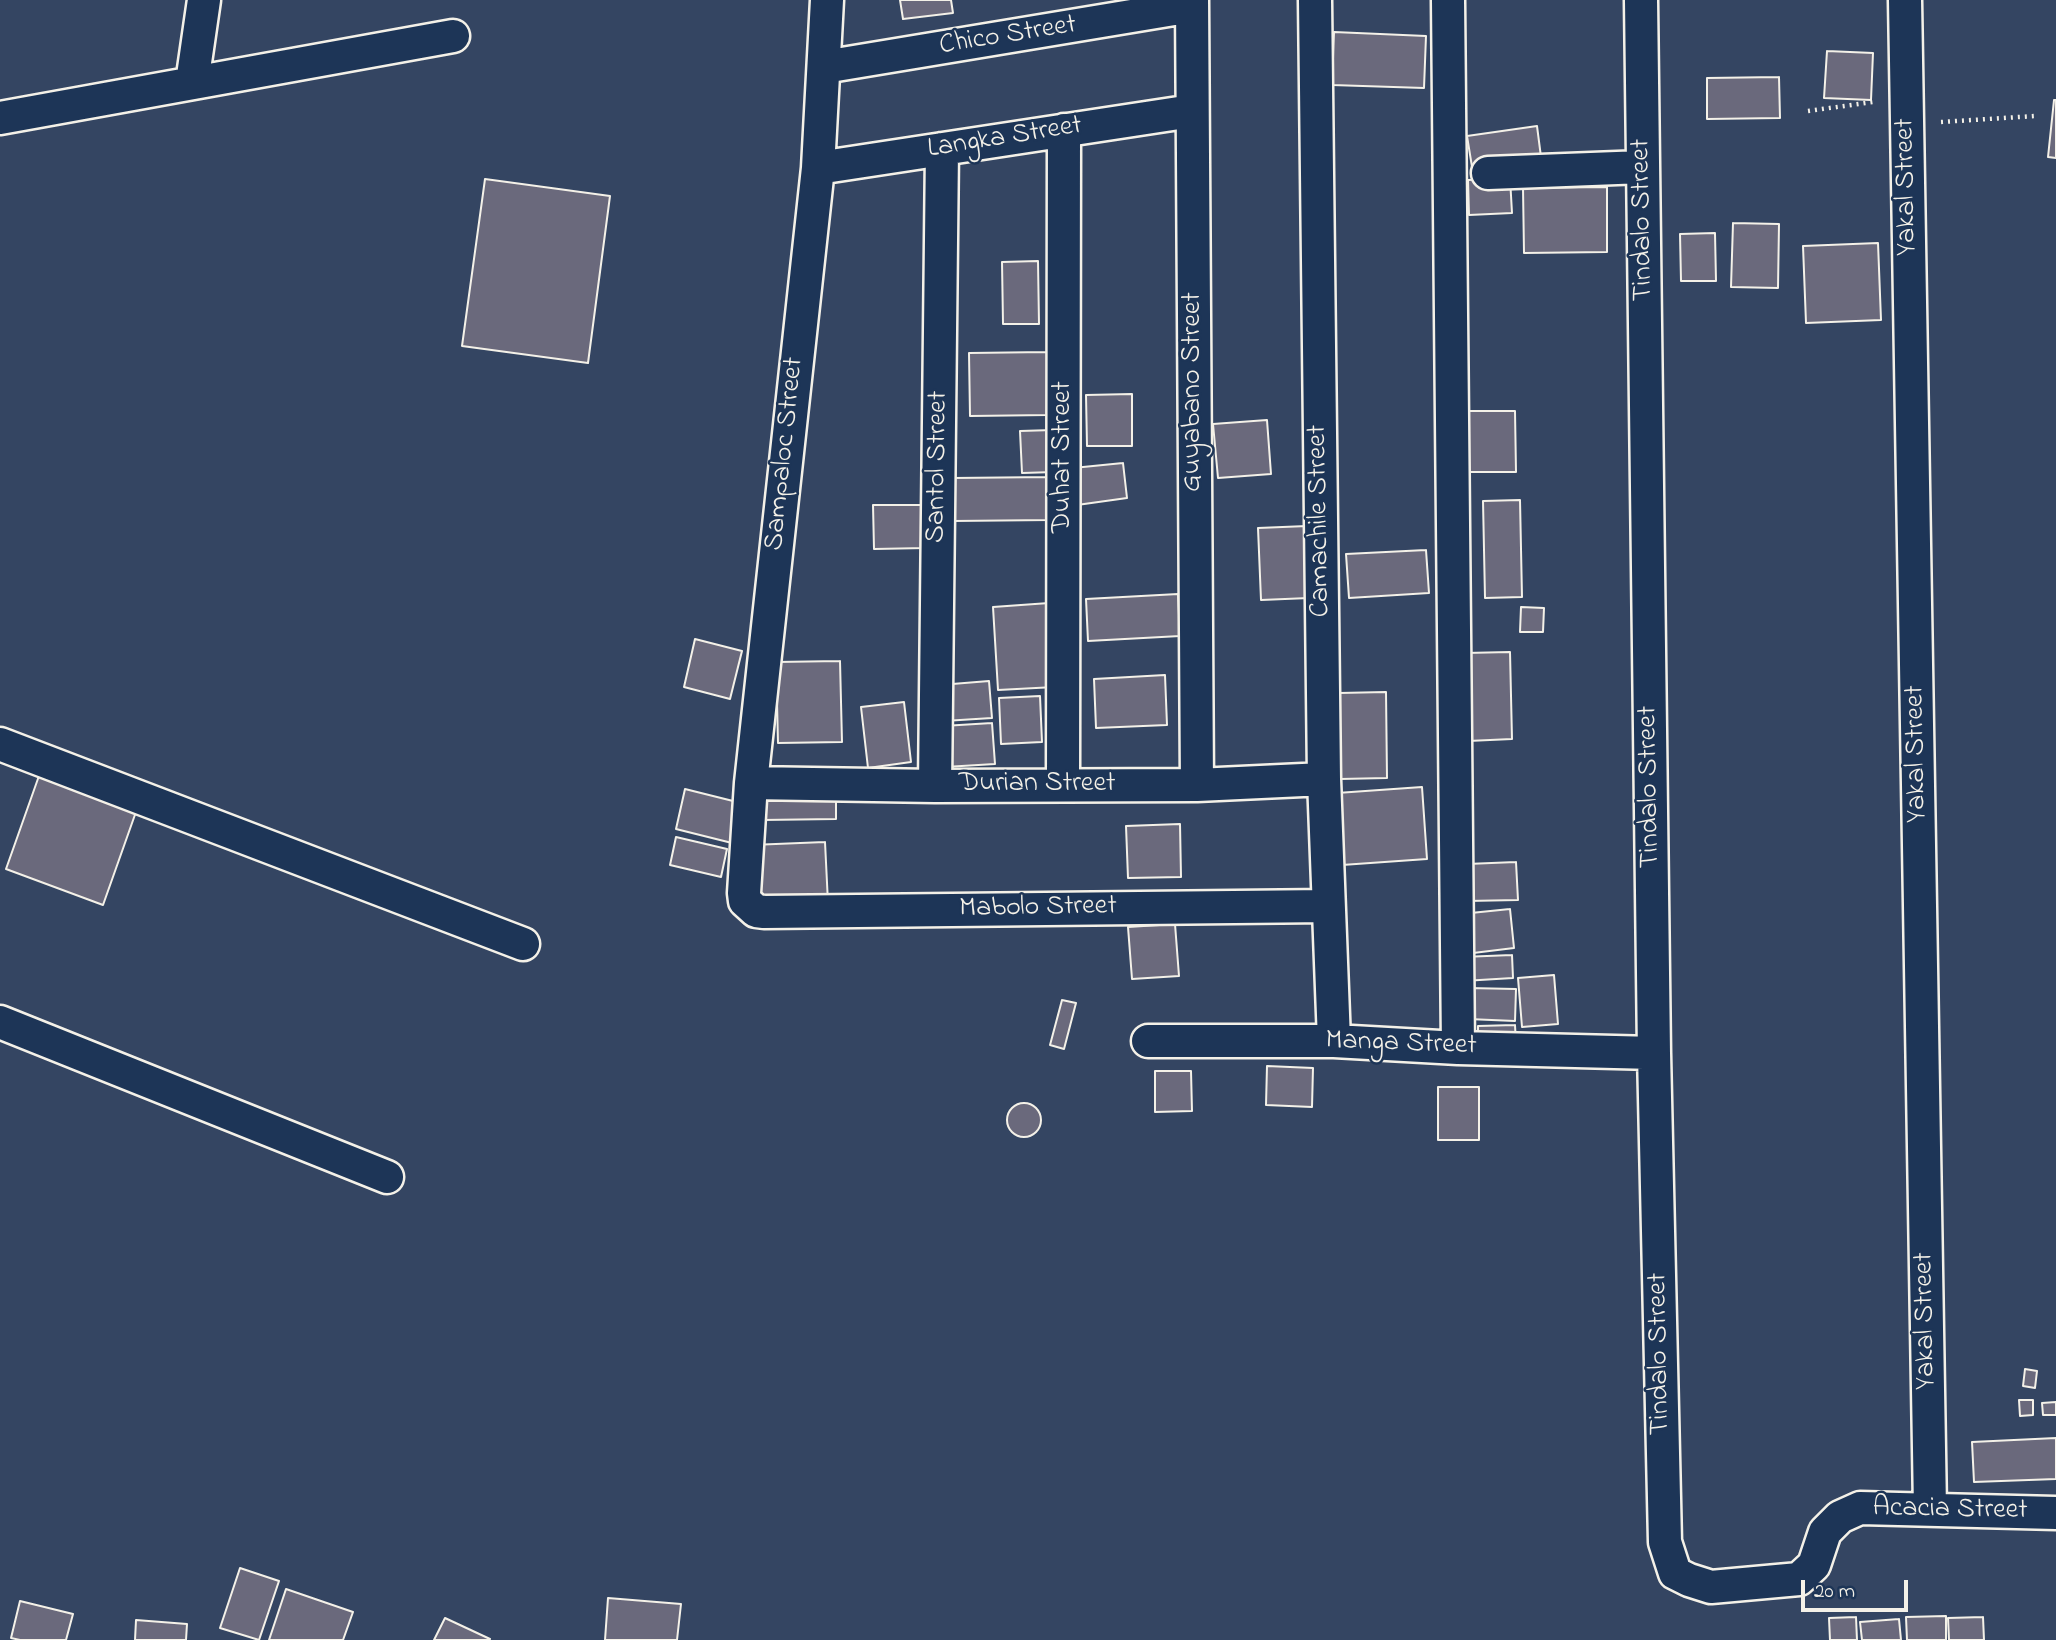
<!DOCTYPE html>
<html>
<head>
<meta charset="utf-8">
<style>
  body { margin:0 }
  #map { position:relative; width:2056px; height:1640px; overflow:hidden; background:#344562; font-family:"Indie Flower",sans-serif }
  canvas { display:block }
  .scale { position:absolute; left:1801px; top:1580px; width:107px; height:32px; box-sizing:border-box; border:4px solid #f4f1e8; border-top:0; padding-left:9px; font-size:21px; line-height:24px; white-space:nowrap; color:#f4f1e8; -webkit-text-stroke:5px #1d3557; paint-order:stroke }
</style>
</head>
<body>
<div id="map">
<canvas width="2056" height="1640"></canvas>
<div class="scale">20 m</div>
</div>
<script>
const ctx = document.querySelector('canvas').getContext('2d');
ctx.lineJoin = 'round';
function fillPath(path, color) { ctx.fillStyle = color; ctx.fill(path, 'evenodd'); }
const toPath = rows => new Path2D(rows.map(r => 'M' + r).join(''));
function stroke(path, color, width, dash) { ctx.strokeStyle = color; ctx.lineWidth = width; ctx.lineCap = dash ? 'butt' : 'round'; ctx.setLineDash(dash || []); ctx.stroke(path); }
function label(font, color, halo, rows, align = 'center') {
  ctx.font = font + ' "Indie Flower",sans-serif'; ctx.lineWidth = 5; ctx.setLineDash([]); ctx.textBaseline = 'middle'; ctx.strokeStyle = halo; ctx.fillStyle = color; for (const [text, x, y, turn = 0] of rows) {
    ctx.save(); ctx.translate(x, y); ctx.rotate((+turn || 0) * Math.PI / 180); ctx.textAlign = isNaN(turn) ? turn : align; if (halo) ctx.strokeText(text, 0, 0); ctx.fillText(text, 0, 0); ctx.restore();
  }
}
const building = toPath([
  [900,0,951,0,953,13,903,19,900,0],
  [1334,32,1426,36,1424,88,1332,85,1334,32],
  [1827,51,1873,53,1871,100,1824,98,1827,51],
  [1779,77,1780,118,1707,119,1707,78,1779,77],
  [2054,100,2056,100,2056,158,2048,157,2054,100],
  [1537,126,1541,157,1472,167,1467,136,1537,126],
  [1510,178,1512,213,1469,215,1468,180,1510,178],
  [485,179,610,196,588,363,462,346,485,179],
  [1607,187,1607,252,1524,253,1523,188,1607,187],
  [1733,223,1779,224,1778,288,1731,287,1733,223],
  [1715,233,1716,281,1681,281,1680,234,1715,233],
  [1878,243,1881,320,1806,323,1803,246,1878,243],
  [1038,261,1039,324,1003,324,1002,262,1038,261],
  [1047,352,1048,415,970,416,969,353,1047,352],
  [1132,394,1132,446,1087,446,1086,395,1132,394],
  [1468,411,1515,411,1516,472,1469,472,1468,411],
  [1267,420,1271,474,1218,478,1213,424,1267,420],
  [1053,430,1055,472,1022,473,1020,431,1053,430],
  [1123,463,1127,498,1077,505,1073,468,1123,463],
  [1049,477,1050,520,953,521,953,478,1049,477],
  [1520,500,1522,597,1485,598,1483,501,1520,500],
  [873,505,926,505,926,548,874,549,873,505],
  [1307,526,1309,598,1261,600,1258,528,1307,526],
  [1426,550,1429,593,1349,598,1346,554,1426,550],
  [1178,594,1180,636,1088,641,1086,599,1178,594],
  [1049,603,1055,687,998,690,993,607,1049,603],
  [1521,607,1544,608,1543,632,1520,632,1521,607],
  [695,639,742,651,730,699,684,687,695,639],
  [1510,652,1512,739,1468,741,1465,653,1510,652],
  [840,661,842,742,778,743,776,662,840,661],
  [1165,675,1167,725,1096,728,1094,679,1165,675],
  [989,681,992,718,944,721,940,685,989,681],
  [1386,692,1387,778,1340,779,1339,693,1386,692],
  [1040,696,1042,742,1001,744,999,698,1040,696],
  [904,702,911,762,868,768,861,707,904,702],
  [992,723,995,764,945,767,943,726,992,723],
  [40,773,137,809,103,905,6,869,40,773],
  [836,784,836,819,762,820,762,785,836,784],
  [1422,787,1427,859,1342,865,1337,793,1422,787],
  [685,789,741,803,732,843,676,829,685,789],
  [1180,824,1181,877,1128,878,1126,826,1180,824],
  [676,837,727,849,721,877,670,865,676,837],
  [825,842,828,903,753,907,751,845,825,842],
  [1516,862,1518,900,1467,901,1467,864,1516,862],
  [1510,909,1514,948,1465,954,1461,914,1510,909],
  [1175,924,1179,976,1132,979,1128,927,1175,924],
  [1512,955,1513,978,1463,981,1462,957,1512,955],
  [1554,975,1558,1024,1522,1027,1518,978,1554,975],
  [1468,988,1516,989,1515,1021,1468,1019,1468,988],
  [1062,1000,1076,1003,1064,1049,1050,1045,1062,1000],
  [1515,1025,1516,1044,1478,1045,1478,1026,1515,1025],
  [1267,1066,1313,1068,1312,1107,1266,1105,1267,1066],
  [1155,1071,1191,1071,1192,1111,1155,1112,1155,1071],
  [1438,1087,1479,1087,1479,1140,1438,1140,1438,1087],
  '1007 1120a17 17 0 1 1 34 0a17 17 0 1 1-34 0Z',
  [2025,1369,2037,1371,2035,1388,2023,1386,2025,1369],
  [2019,1400,2033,1400,2033,1415,2020,1416,2019,1400],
  [2056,1402,2056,1415,2043,1415,2042,1403,2056,1402],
  [2056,1438,2056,1479,1974,1482,1972,1442,2056,1438],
  [240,1568,279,1581,259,1640,220,1628,240,1568],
  [286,1589,353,1612,343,1640,269,1640,286,1589],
  [608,1598,681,1604,677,1640,605,1640,608,1598],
  [20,1601,73,1614,66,1640,20,1640,11,1638,20,1601],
  [1946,1616,1946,1640,1907,1640,1906,1617,1946,1616],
  [1856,1617,1857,1640,1830,1640,1829,1618,1856,1617],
  [1983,1617,1984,1640,1949,1640,1948,1618,1983,1617],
  [445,1618,490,1639,489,1640,434,1640,445,1618],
  [1899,1619,1901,1640,1862,1640,1860,1622,1899,1619],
  [136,1620,187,1624,186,1640,135,1640,136,1620]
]);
fillPath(building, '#6a697c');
stroke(building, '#f4f1e8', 2);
const street = toPath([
  [827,0,818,168,751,783,744,893,745,901,756,911,764,912,1328,906],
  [1192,0,1197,785],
  [1315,0,1324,779,1334,1041],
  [1448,0,1458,1048],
  [1641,0,1654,1053,1665,1542,1675,1573,1689,1580,1711,1587,1799,1579,1814,1565,1825,1532,1840,1517,1860,1508,2056,1513],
  [1905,0,1930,1508],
  [824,67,1192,6],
  [192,83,204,0],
  [0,118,453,36],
  [818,168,1192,111],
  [1488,173,1643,167],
  [0,744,523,944],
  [751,783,935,786,1197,785,1324,779],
  [1063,784,1064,130],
  [935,786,942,149],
  [0,1022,387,1177],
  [1148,1041,1334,1041,1458,1048,1654,1053]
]);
stroke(street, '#f4f1e8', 37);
stroke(toPath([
  [1808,111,1873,102],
  [1941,122,2035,116]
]), '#f4f1e8', 4.5, [2, 5]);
stroke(street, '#1d3557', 32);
label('28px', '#f4f1e8', '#1d3557', [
  ["Chico Street",1008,37,-9],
  ["Langka Street",1005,139,-9],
  ["Yakal Street",1908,187,-91],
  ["Tindalo Street",1644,220,-91],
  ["Guyabano Street",1194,392,-90],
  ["Sampaloc Street",786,454,-84],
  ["Duhat Street",1064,457,-90],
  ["Santol Street",939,467,-89],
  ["Camachile Street",1321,521,-91],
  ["Yakal Street",1918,754,-91],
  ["Durian Street",1037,785],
  ["Tindalo Street",1651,787,-91],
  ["Mabolo Street",1038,909,-1],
  ["Manga Street",1401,1045,2],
  ["Yakal Street",1927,1321,-91],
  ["Tindalo Street",1661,1354,-91],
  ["Acacia Street",1950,1511,1]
]);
</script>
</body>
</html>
